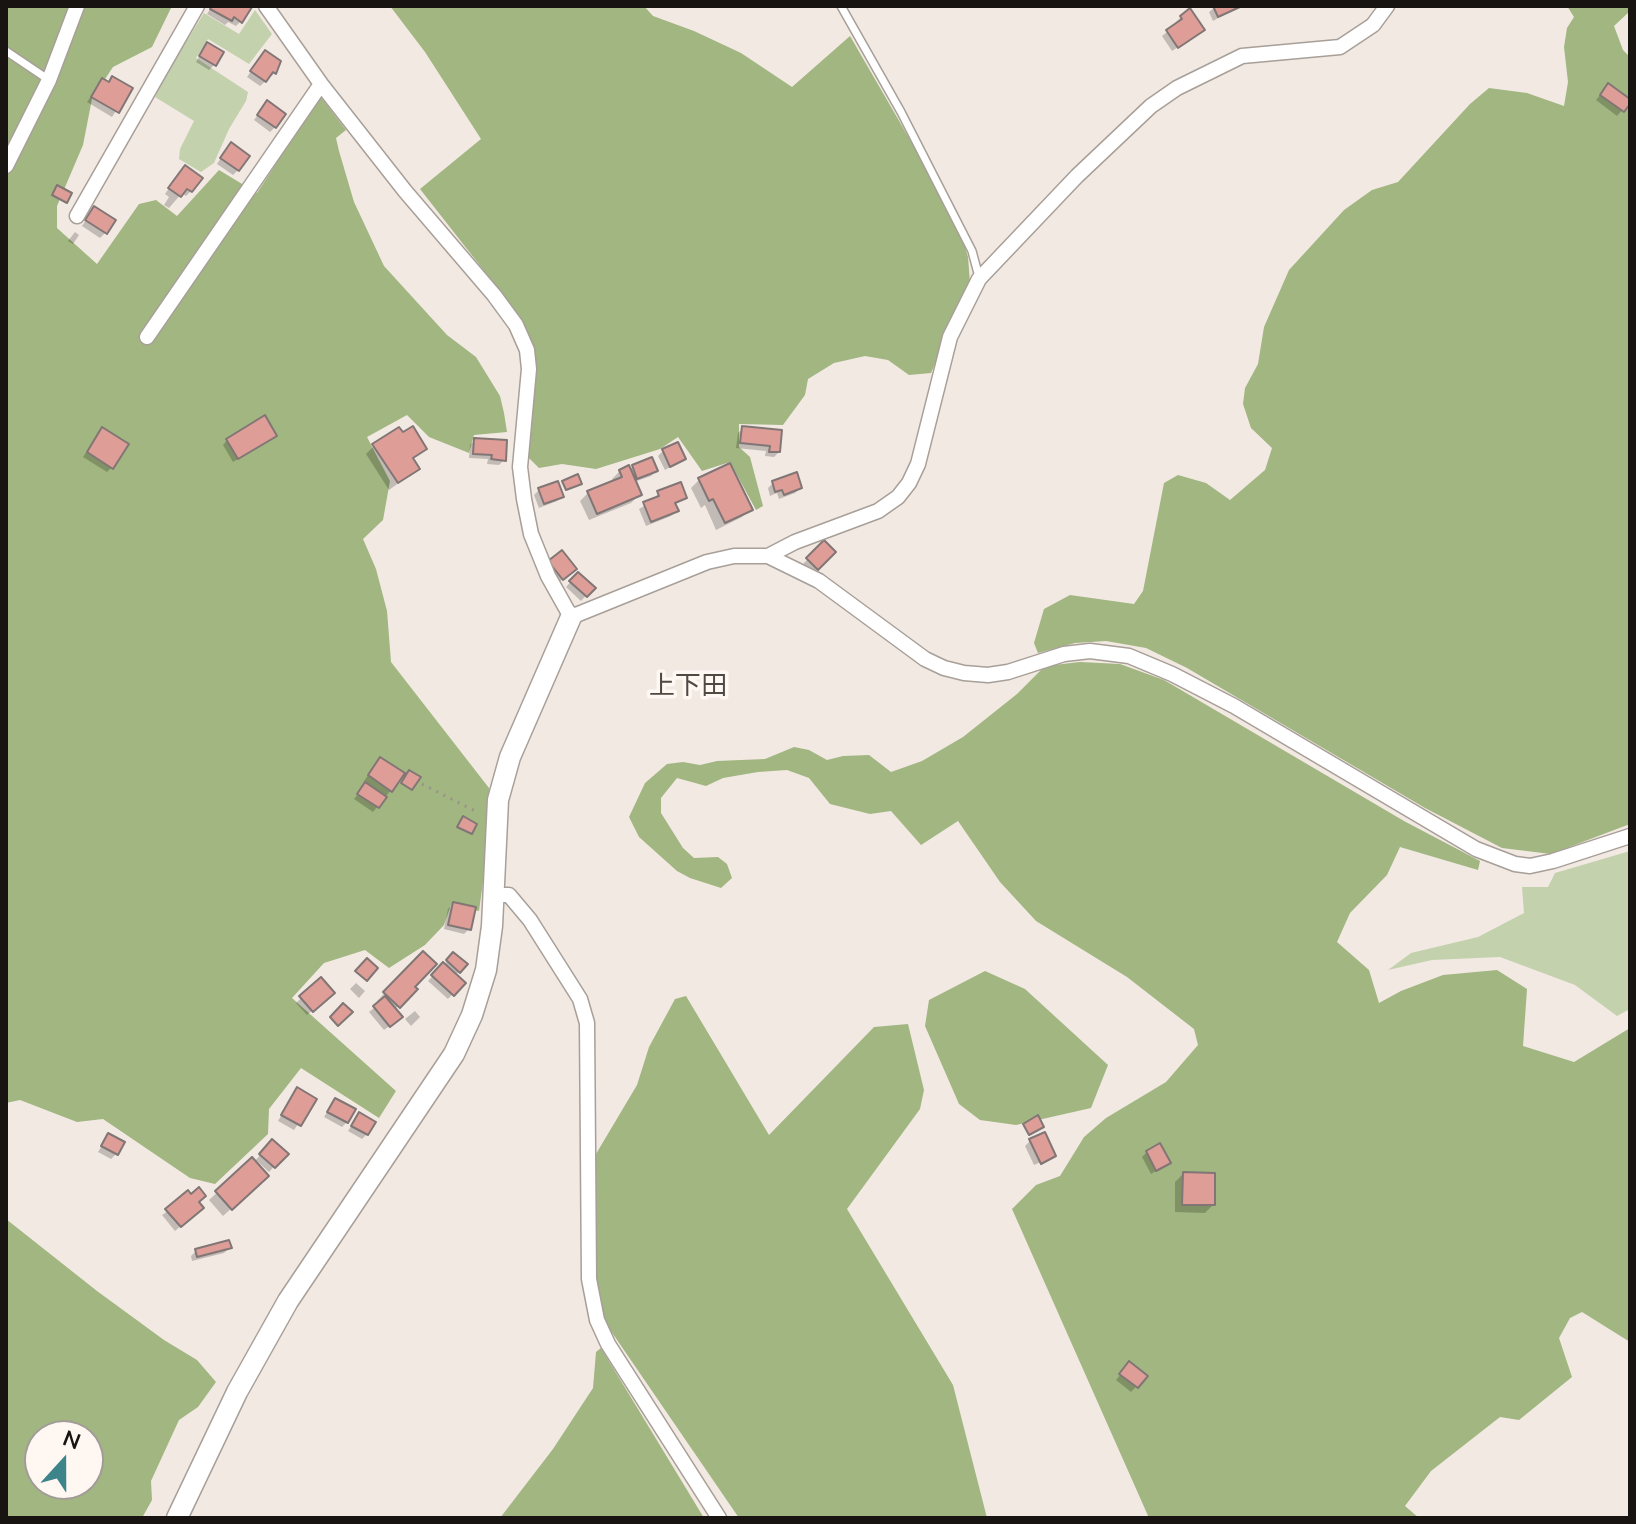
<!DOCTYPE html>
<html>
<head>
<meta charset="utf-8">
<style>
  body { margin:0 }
  #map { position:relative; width:1636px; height:1524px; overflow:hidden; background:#f2e9e3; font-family:Mulish,sans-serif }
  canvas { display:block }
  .frame { position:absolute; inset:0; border:8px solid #171412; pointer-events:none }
  .north { position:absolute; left:24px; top:1420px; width:80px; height:80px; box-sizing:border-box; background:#fef7f2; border:2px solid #a29c98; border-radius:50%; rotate:21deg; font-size:22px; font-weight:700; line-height:32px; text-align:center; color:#171412 }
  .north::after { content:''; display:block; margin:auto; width:28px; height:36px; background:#3d858a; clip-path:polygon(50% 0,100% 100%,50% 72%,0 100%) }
</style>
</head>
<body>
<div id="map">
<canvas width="1636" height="1524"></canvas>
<div class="frame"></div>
<div class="north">N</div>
</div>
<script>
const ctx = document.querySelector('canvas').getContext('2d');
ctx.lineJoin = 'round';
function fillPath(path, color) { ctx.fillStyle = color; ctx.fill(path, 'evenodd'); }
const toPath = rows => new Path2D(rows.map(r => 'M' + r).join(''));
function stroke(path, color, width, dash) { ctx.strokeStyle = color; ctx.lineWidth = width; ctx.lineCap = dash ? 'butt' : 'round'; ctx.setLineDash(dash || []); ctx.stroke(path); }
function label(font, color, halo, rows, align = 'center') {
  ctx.font = font + ' Mulish,"Noto Sans JP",sans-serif'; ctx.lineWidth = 7; ctx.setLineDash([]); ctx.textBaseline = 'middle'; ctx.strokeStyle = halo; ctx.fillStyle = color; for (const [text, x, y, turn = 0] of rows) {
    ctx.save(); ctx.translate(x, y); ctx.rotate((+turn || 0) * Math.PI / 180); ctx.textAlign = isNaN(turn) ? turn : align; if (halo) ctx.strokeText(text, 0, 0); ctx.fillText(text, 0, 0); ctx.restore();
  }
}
fillPath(toPath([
  [255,10,272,34,249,64,208,39,196,58,248,92,246,101,229,129,214,163,201,172,179,159,180,149,194,121,155,97,166,74,204,13,239,34],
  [1630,851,1630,1009,1617,1016,1575,985,1500,957,1432,960,1388,970,1411,953,1478,937,1524,913,1522,887,1548,887,1555,873]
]), '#c3d1ad');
fillPath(toPath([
  [6,6,172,6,152,47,113,67,92,99,83,145,57,206,57,228,97,264,139,204,156,200,177,216,219,170,257,193,320,96,346,130,336,138,339,151,354,202,384,266,447,335,476,357,500,396,504,413,507,432,474,435,469,453,429,437,407,415,367,437,390,481,383,520,363,539,376,569,387,611,391,662,489,788,487,853,479,911,451,905,444,925,425,945,389,968,365,950,324,963,292,998,396,1091,379,1118,301,1068,269,1109,268,1134,215,1184,190,1178,103,1119,77,1122,20,1100,6,1103],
  [390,6,644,6,653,16,694,31,741,53,792,87,850,36,920,157,963,240,968,257,970,283,931,373,909,375,888,360,865,356,834,363,808,379,805,395,783,425,739,424,739,447,750,457,763,506,756,510,730,462,702,471,678,437,660,449,596,469,562,464,539,468,526,455,533,352,521,318,420,189,481,139,425,52],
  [1567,6,1630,6,1630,11,1614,26,1623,50,1630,57,1630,824,1551,854,1502,848,1425,808,1187,668,1146,648,1106,641,1075,643,1038,653,1034,643,1044,609,1070,595,1134,604,1143,591,1164,483,1178,475,1206,483,1230,500,1265,470,1272,448,1251,428,1243,404,1245,388,1258,364,1264,327,1289,270,1344,210,1372,190,1398,182,1470,104,1489,88,1527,93,1564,106,1568,82,1564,47,1567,28,1574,17],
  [1080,662,1120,664,1164,680,1404,821,1480,861,1478,870,1400,847,1387,875,1350,913,1337,942,1369,970,1379,1003,1401,991,1443,975,1497,970,1527,989,1523,1046,1574,1062,1630,1028,1630,1342,1582,1312,1570,1318,1559,1338,1572,1377,1519,1420,1500,1417,1431,1471,1405,1506,1419,1518,1149,1518,1012,1209,1036,1185,1060,1176,1084,1137,1106,1118,1166,1082,1198,1045,1194,1029,1127,977,1036,921,1000,882,958,821,921,845,891,811,870,814,830,804,809,778,787,770,758,772,723,778,706,786,677,778,661,798,661,813,683,848,694,858,718,857,727,864,732,878,721,888,690,878,677,871,639,837,629,817,645,783,667,764,683,762,700,765,717,761,765,759,794,747,809,750,827,760,843,756,869,755,891,772,922,761,963,737,1017,694,1045,666],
  [985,971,1025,989,1108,1065,1091,1108,1016,1125,980,1120,959,1104,925,1026,929,1000],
  [686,996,769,1135,874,1027,908,1024,924,1090,920,1109,847,1209,953,1385,987,1518,739,1518,602,1318,595,1271,593,1159,637,1085,649,1047,675,999],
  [6,1219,97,1291,164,1340,197,1360,216,1382,198,1407,179,1420,151,1481,152,1500,142,1518,6,1518],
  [88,1436,88,1484,40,1484,40,1436],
  [601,1348,704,1518,500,1518,553,1449,593,1388,596,1352]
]), '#a1b680');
fillPath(toPath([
  [212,6,246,6,241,21,236,26,228,22,225,25,207,14],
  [1217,6,1239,6,1213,21,1209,12],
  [1181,17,1197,35,1172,51,1162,36,1177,24,1176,22],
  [203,50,214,65,209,70,196,62],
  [260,58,275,73,260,86,247,77],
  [112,78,130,89,112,117,87,102,102,80,107,83],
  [1604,90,1630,101,1617,116,1596,100],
  [263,108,275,127,270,132,254,120],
  [226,150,238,170,233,175,217,164],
  [180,173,191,191,186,196,182,193,169,208,164,205,169,197,165,194],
  [90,214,105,233,100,238,82,226],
  [75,232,79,235,73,244,68,241],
  [743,428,779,452,774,457,765,456,766,451,736,448,738,433],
  [97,435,112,467,107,472,83,457],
  [227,440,270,440,233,462,223,445],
  [475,440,504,460,499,465,487,464,488,459,469,458,470,445],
  [374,446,425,448,412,460,418,469,389,490,366,454],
  [663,451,684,459,665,470,658,456],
  [633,467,656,471,651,476,634,482,639,495,631,503,589,520,580,501,588,493,613,482,612,479,620,471,629,470],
  [699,480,750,509,742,517,716,530,705,505,701,508,691,488],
  [773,483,800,488,795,493,779,499,777,493,770,496,768,488],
  [539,490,562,496,557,501,539,508,534,495],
  [658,493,685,498,674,505,676,511,671,516,646,526,639,509,654,500],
  [824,543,833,552,812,573,803,564],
  [549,563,569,574,557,584],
  [578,574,593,588,581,601,566,587],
  [376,764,391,790,373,812,354,799,367,783,364,781],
  [453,904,469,929,464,934,444,929,448,909],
  [423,954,412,987,415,989,394,1010,395,1022,384,1030,369,1012,379,1004,377,1001],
  [454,954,465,964,455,976,463,983,448,999,428,981],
  [321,980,332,993,307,1015,296,1003],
  [356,983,365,991,359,998,350,989],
  [415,1011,420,1017,411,1026,405,1019],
  [293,1095,314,1100,294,1130,278,1121],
  [335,1100,347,1122,342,1127,324,1117],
  [359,1115,367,1134,362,1139,348,1131],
  [108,1136,116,1154,111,1159,98,1152],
  [1030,1141,1054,1156,1034,1165,1025,1146],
  [272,1142,286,1154,269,1172,257,1161,255,1163,267,1176,223,1216,209,1200,252,1160,254,1162],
  [1147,1152,1169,1163,1151,1174,1142,1157],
  [1183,1174,1213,1205,1205,1213,1175,1212,1175,1182],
  [191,1196,197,1203,197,1213,175,1231,162,1215],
  [229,1248,224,1253,192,1261,191,1256,196,1251],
  [1125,1369,1145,1377,1131,1392,1116,1380]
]), '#0003');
const building = toPath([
  [212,6,250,6,252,7,242,23,234,17,232,21,210,9,212,6],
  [1213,6,1242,6,1218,17,1213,6],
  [1190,8,1205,30,1178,48,1166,30,1182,19,1180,16,1190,8],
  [207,42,224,52,216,66,199,56,207,42],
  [265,50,281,61,276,74,273,72,266,82,250,71,265,50],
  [112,76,133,88,119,113,91,97,102,78,109,82,112,76],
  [1608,83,1630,99,1630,104,1624,112,1600,95,1608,83],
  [267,100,286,114,276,128,257,115,267,100],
  [231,142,250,156,239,171,220,158,231,142],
  [185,165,203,178,192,192,187,189,181,197,168,188,185,165],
  [57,185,72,193,67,203,52,195,57,185],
  [94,206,116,220,107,234,85,220,94,206],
  [265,415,277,436,238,459,226,439,265,415],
  [413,426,427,449,413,458,420,469,398,483,372,444,399,427,403,432,413,426],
  [742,426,782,430,780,452,769,452,770,446,740,443,742,426],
  [102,427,129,444,113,469,87,452,102,427],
  [474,438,507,440,506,461,491,459,492,455,473,454,474,438],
  [678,442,686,459,670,467,662,449,678,442],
  [652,457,658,471,637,479,632,465,652,457],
  [730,463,753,510,725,523,713,499,709,501,698,478,730,463],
  [629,465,642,495,597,514,587,491,622,477,619,470,629,465],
  [797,472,802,488,784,495,782,490,775,492,772,481,797,472],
  [578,474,582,484,566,490,562,481,578,474],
  [558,481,564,497,544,504,538,488,558,481],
  [681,482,687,498,675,503,679,511,651,522,643,502,659,496,657,491,681,482],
  [824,540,836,552,818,570,806,558,824,540],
  [562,550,577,569,563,580,548,561,562,550],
  [578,572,596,588,587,597,569,581,578,572],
  [380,757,405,773,392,792,368,775,380,757],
  [409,770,421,777,412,790,401,783,409,770],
  [365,782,387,797,379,808,357,794,365,782],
  [463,816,477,824,472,834,457,827,463,816],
  [453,902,476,907,471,930,448,925,453,902],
  [423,951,437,964,415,987,418,989,400,1008,383,992,423,951],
  [453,952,468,964,460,973,446,960,453,952],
  [367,958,378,968,367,981,355,971,367,958],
  [443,962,466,983,454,996,431,975,443,962],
  [321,977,335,993,313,1012,299,996,321,977],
  [385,996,403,1017,390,1027,373,1006,385,996],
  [343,1003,353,1012,338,1026,330,1017,343,1003],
  [297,1087,317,1099,301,1126,281,1115,297,1087],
  [335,1098,356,1109,348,1123,327,1112,335,1098],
  [359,1112,376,1122,368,1135,351,1126,359,1112],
  [1038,1115,1044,1127,1029,1135,1023,1124,1038,1115],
  [1045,1132,1056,1156,1041,1164,1029,1139,1045,1132],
  [108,1133,125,1142,118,1155,101,1146,108,1133],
  [272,1139,289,1154,275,1168,259,1154,272,1139],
  [1160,1143,1171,1163,1156,1171,1146,1151,1160,1143],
  [252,1157,269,1176,232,1210,215,1191,252,1157],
  [1183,1172,1215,1173,1215,1205,1182,1205,1183,1172],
  [199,1187,206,1196,199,1202,204,1208,181,1227,165,1209,188,1190,191,1194,199,1187],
  [229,1240,232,1248,197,1257,195,1249,229,1240],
  [1129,1361,1148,1376,1138,1388,1119,1374,1129,1361]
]);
fillPath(building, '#de9e97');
stroke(building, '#817675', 2);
const lane = toPath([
  [841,6,901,112,972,251,979,277],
  [6,51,49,80]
]);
const street = toPath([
  [266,6,321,84,405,191,494,295,516,325,527,350,529,369,520,467,524,499,531,534,548,576,571,617,707,562,734,556,768,556,819,581,925,659,944,668,964,673,988,675,1008,672,1064,654,1090,651,1129,656,1172,674,1234,706,1476,849,1515,864,1530,866,1553,861,1630,836],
  [6,166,49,80,77,6],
  [77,216,197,6],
  [147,337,321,84],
  [768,556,795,542,878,511,898,497,909,483,918,464,950,337,979,279,1077,176,1151,106,1177,88,1242,56,1340,47,1373,25,1387,6],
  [493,895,509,895,530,920,580,999,587,1023,589,1279,597,1320,608,1344,719,1518]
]);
const secondary = toPath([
  [177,1518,237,1392,288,1301,454,1054,472,1015,486,970,492,926,498,800,510,757,571,617]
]);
stroke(lane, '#a79f98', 10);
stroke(street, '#a79f98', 17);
stroke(secondary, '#a79f98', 23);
stroke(toPath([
  [422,784,479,813]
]), '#99928e', 3, [2, 6]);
stroke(lane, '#fff', 7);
stroke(street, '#fff', 14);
stroke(secondary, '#fff', 20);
label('26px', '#504843', '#fef7f2', [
  ["上下田",688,686]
]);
</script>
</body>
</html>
